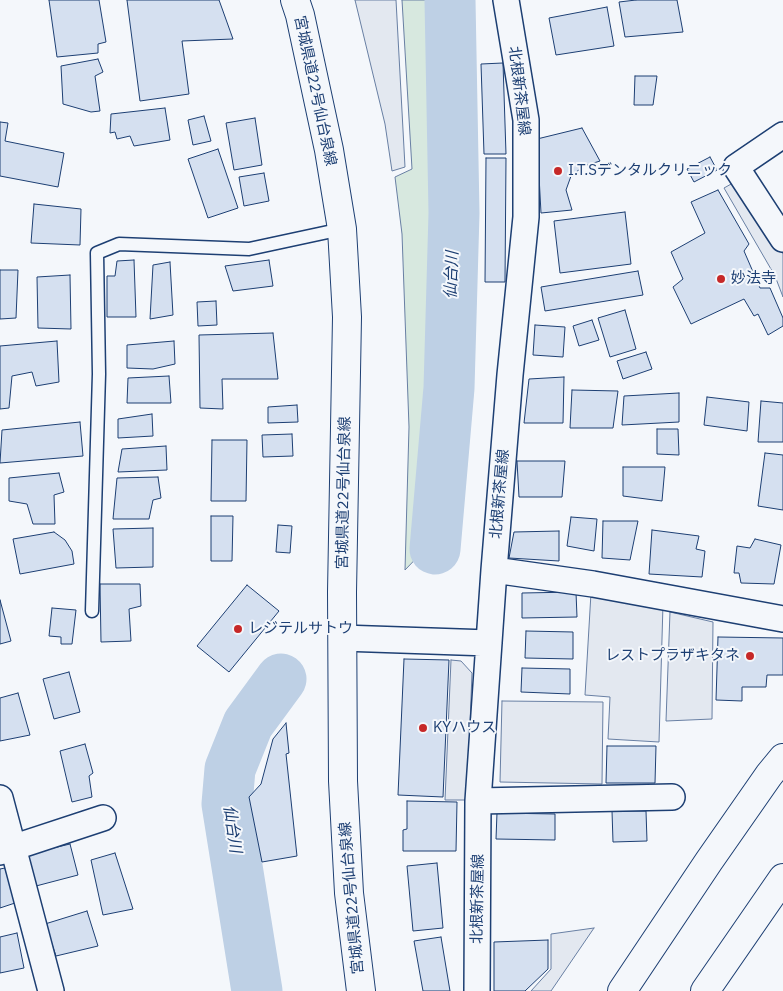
<!DOCTYPE html>
<html>
<head>
<meta charset="utf-8">
<style>
  body { margin:0 }
  canvas { display:block; background:#f4f7fb }
</style>
</head>
<body>
<canvas width="783" height="991"></canvas>
<script>
const ctx = document.querySelector('canvas').getContext('2d');
ctx.lineJoin = 'round';
function fillPath(path, color) { ctx.fillStyle = color; ctx.fill(path, 'evenodd'); }
const toPath = rows => new Path2D(rows.map(r => 'M' + r).join(''));
function stroke(path, color, width, dash) { ctx.strokeStyle = color; ctx.lineWidth = width; ctx.lineCap = dash ? 'butt' : 'round'; ctx.setLineDash(dash || []); ctx.stroke(path); }
function label(font, color, halo, rows, align = 'center') {
  ctx.font = font + ' "IBM Plex Sans","Noto Sans JP",sans-serif'; ctx.lineWidth = 4; ctx.setLineDash([]); ctx.textBaseline = 'middle'; ctx.strokeStyle = halo; ctx.fillStyle = color; for (const [text, x, y, turn = 0] of rows) {
    ctx.save(); ctx.translate(x, y); ctx.rotate((+turn || 0) * Math.PI / 180); ctx.textAlign = isNaN(turn) ? turn : align; if (halo) ctx.strokeText(text, 0, 0); ctx.fillText(text, 0, 0); ctx.restore();
  }
}
const green = toPath([
  [402,0,435,0,446,214,441,388,429,545,405,570,409,427,402,234,395,177,412,169,402,0]
]);
fillPath(green, '#d7e8df');
stroke(green, '#687fa3', 1);
const parking = toPath([
  [355,0,396,0,405,167,392,171,385,124,355,0],
  [733,183,783,254,783,297,775,276,724,188,733,183],
  [591,593,663,604,659,742,608,739,610,697,585,695,591,593],
  [670,612,713,622,712,719,666,721,670,612],
  [451,660,461,661,472,673,467,800,445,800,451,660],
  [502,701,603,702,602,784,500,782,502,701],
  [594,928,551,991,531,991,551,969,551,934,594,928]
]);
fillPath(parking, '#e3e8f0');
stroke(parking, '#687fa3', 1);
stroke(toPath([
  [435,549,449,388,454,213,450,0],
  [257,991,227,804,230,769,248,724,281,679]
]), '#bed0e5', 51);
const building = toPath([
  [49,0,99,0,106,42,98,44,98,53,57,57,49,0],
  [127,0,219,0,233,39,182,41,189,94,140,101,127,0],
  [636,0,677,0,683,32,625,37,619,2,636,0],
  [607,7,614,46,556,55,549,18,607,7],
  [98,59,103,72,95,76,100,111,91,112,63,104,61,66,98,59],
  [503,63,506,154,484,154,481,64,503,63],
  [635,76,657,76,653,105,634,105,635,76],
  [165,108,170,140,134,146,130,136,117,139,115,132,110,133,111,114,165,108],
  [204,116,211,141,193,145,188,120,204,116],
  [255,118,262,165,234,170,226,123,255,118],
  [0,122,8,123,5,141,64,153,58,187,0,176,0,122],
  [582,128,600,161,584,166,571,176,566,190,572,210,541,213,537,139,582,128],
  [218,149,238,208,208,218,188,159,218,149],
  [710,157,717,170,694,182,687,169,710,157],
  [486,158,506,158,505,282,485,282,486,158],
  [264,173,269,201,244,206,239,177,264,173],
  [718,190,749,244,744,251,760,288,770,288,783,318,783,326,768,335,758,314,754,316,744,299,691,324,673,287,683,279,671,252,705,233,691,202,718,190],
  [34,204,81,209,80,245,31,243,34,204],
  [625,212,631,264,560,273,554,221,625,212],
  [134,260,136,317,107,317,107,276,115,276,117,261,134,260],
  [269,260,273,286,233,291,225,266,269,260],
  [170,262,173,315,150,319,153,265,170,262],
  [0,270,18,270,16,318,0,319,0,270],
  [638,271,643,295,545,311,541,287,638,271],
  [70,275,71,329,38,328,37,277,70,275],
  [216,301,217,325,198,326,197,302,216,301],
  [625,310,636,349,610,357,598,318,625,310],
  [592,320,599,340,579,346,573,326,592,320],
  [535,325,565,327,563,357,533,355,535,325],
  [273,333,278,379,222,379,223,409,200,408,199,335,273,333],
  [57,341,59,382,36,386,32,372,12,376,9,408,0,409,0,346,57,341],
  [174,341,175,364,153,369,127,368,127,345,174,341],
  [646,352,652,369,623,379,617,361,646,352],
  [169,376,171,403,127,403,128,378,169,376],
  [564,377,563,423,524,423,529,379,564,377],
  [572,390,618,391,613,428,570,428,572,390],
  [679,393,679,422,622,425,624,396,679,393],
  [707,397,749,402,747,431,704,425,707,397],
  [761,401,783,403,783,442,758,442,761,401],
  [297,405,298,422,268,423,268,407,297,405],
  [152,414,153,436,118,438,118,419,152,414],
  [80,422,83,456,0,463,2,430,80,422],
  [657,429,678,429,679,455,657,454,657,429],
  [292,434,293,456,263,457,262,435,292,434],
  [212,440,247,440,246,501,211,501,212,440],
  [166,446,167,470,118,472,122,449,166,446],
  [765,453,783,455,783,510,758,506,765,453],
  [517,461,565,461,562,497,519,497,517,461],
  [623,467,665,467,662,501,623,496,623,467],
  [59,473,64,492,54,495,55,524,33,524,27,504,9,501,9,478,59,473],
  [158,477,161,498,153,500,149,519,113,519,117,478,158,477],
  [211,516,233,516,232,561,211,561,211,516],
  [571,517,597,519,594,551,567,546,571,517],
  [603,521,638,521,630,560,602,558,603,521],
  [278,525,292,526,290,553,276,552,278,525],
  [153,528,153,567,116,568,113,529,153,528],
  [652,530,699,536,696,549,705,551,702,577,649,574,652,530],
  [559,531,559,561,509,558,514,532,559,531],
  [54,532,65,540,72,551,74,564,20,574,13,539,54,532],
  [755,539,781,545,774,584,741,583,739,573,734,573,737,546,750,548,755,539],
  [100,584,140,584,141,606,129,609,131,641,101,642,100,584],
  [247,585,279,611,229,672,197,646,247,585],
  [576,592,577,617,522,618,522,593,576,592],
  [0,600,11,641,0,644,0,600],
  [52,608,76,610,72,644,61,644,61,637,49,636,52,608],
  [526,631,573,632,573,659,525,658,526,631],
  [718,637,783,638,783,675,767,675,766,687,742,687,742,701,716,700,718,637],
  [404,659,449,660,443,797,398,795,404,659],
  [522,668,570,669,570,694,521,692,522,668],
  [69,672,80,712,54,719,43,679,69,672],
  [18,693,30,735,0,741,0,698,18,693],
  [286,723,289,753,286,754,297,856,262,862,249,797,261,784,273,739,286,723],
  [85,744,93,773,89,776,92,797,72,802,60,751,85,744],
  [607,746,656,746,655,783,606,783,607,746],
  [407,801,457,802,456,851,403,851,403,830,407,829,407,801],
  [612,811,646,811,647,841,613,842,612,811],
  [497,813,555,814,555,840,496,839,497,813],
  [70,844,78,875,36,886,28,854,70,844],
  [115,853,133,909,103,915,91,860,115,853],
  [437,863,443,928,413,931,407,866,437,863],
  [5,868,15,903,0,908,0,869,5,868],
  [87,911,98,946,56,956,45,924,87,911],
  [17,933,24,968,0,973,0,937,17,933],
  [441,937,450,991,423,991,414,941,441,937],
  [548,940,548,969,525,991,494,991,494,942,548,940]
]);
fillPath(building, '#d5e0f0');
stroke(building, '#1d3f73', 1);
const lane = toPath([
  [92,611,99,374,97,253,119,244,249,249,342,229]
]);
const street = toPath([
  [783,135,736,167,783,239],
  [494,570,593,584,783,619],
  [342,638,489,643],
  [0,798,51,991],
  [478,801,672,797],
  [0,852,103,818],
  [477,991,478,801,494,570,510,375,526,217,526,120,506,0]
]);
const secondary = toPath([
  [622,991,709,861,769,775,783,758],
  [705,991,783,878]
]);
const primary = toPath([
  [295,0,300,15,329,150,342,229,347,317,342,592,343,781,349,893,361,991]
]);
stroke(lane, '#1d3f73', 15);
stroke(street, '#1d3f73', 28);
stroke(secondary, '#1d3f73', 30);
stroke(primary, '#1d3f73', 30);
stroke(lane, '#f4f7fb', 12);
stroke(street, '#f4f7fb', 25);
stroke(secondary, '#f4f7fb', 28);
stroke(primary, '#f4f7fb', 28);
for (const [x, y, r, color] of [
  [558,171,5,"#c62828"],
  [721,279,5,"#c62828"],
  [238,629,5,"#c62828"],
  [750,656,5,"#c62828"],
  [423,728,5,"#c62828"]
]) { const dot = new Path2D(); dot.arc(x, y, r, 0, 2 * Math.PI); ctx.fillStyle = color; ctx.fill(dot); stroke(dot, '#f4f7fb', 2); }
label('15px', '#1d3f73', '#f4f7fb', [
  ["宮城県道22号仙台泉線",315,91,78],
  ["北根新茶屋線",519,91,83],
  ["宮城県道22号仙台泉線",344,493,-89],
  ["北根新茶屋線",500,494,-85],
  ["宮城県道22号仙台泉線",352,898,-95],
  ["北根新茶屋線",478,899,-89]
]);
label('15px', '#1d3f73', '#f4f7fb', [
  ["I.T.Sデンタルクリニック",568,171],
  ["妙法寺",731,279],
  ["レジテルサトウ",248,629],
  ["レストプラザキタネ",740,656,"right"],
  ["KYハウス",433,728]
], 'left');
label('italic 16px', '#1d3f73', '#f4f7fb', [
  ["仙台川",452,275,-88],
  ["仙台川",232,829,82]
]);
</script>
</body>
</html>
